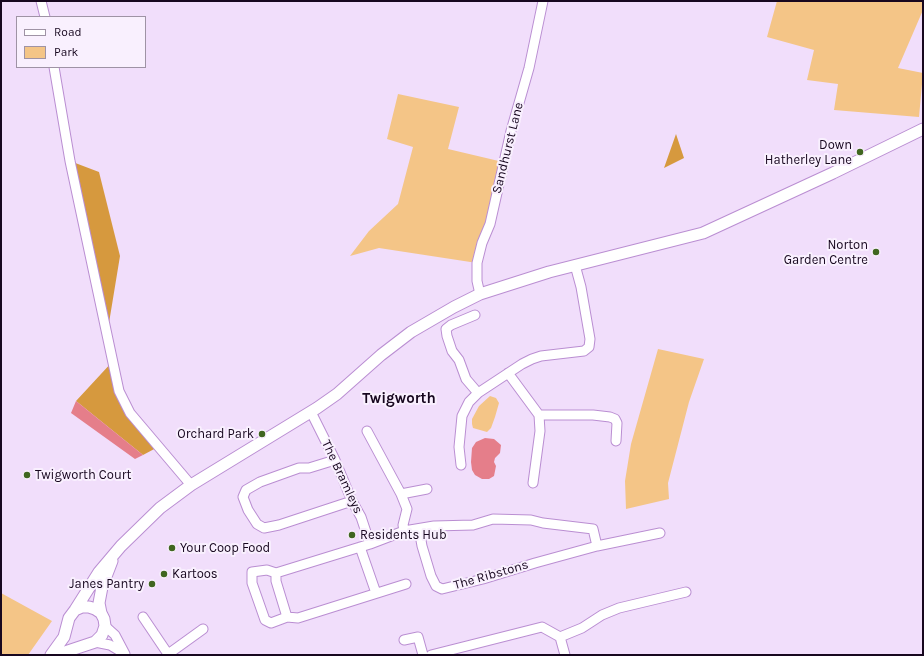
<!DOCTYPE html>
<html>
<head>
<meta charset="utf-8">
<style>
  body { margin:0 }
  #map { position:relative; width:924px; height:656px; overflow:hidden; background:#f1defb; font-family:Karla,sans-serif }
  canvas { display:block }
  .frame { position:absolute; inset:0; border:2px solid #17071f; pointer-events:none }
  .legend { position:absolute; left:16px; top:16px; width:130px; height:52px; box-sizing:border-box; background:#f9f0fe; border:1px solid #9f93a5; margin:0; padding:5px 7px; list-style:none; font-size:12px; color:#17071f }
  .legend li { display:flex; align-items:center; gap:8px; height:20px }
  .legend b { width:20px; border:1px solid #9f93a5 }
</style>
</head>
<body>
<div id="map">
<canvas width="924" height="656"></canvas>
<div class="frame"></div>
<ul class="legend">
<li><b style="height:5px;background:#fff"></b>Road</li>
<li><b style="height:11px;background:#f4c587"></b>Park</li>
</ul>
</div>
<script>
const ctx = document.querySelector('canvas').getContext('2d');
ctx.lineJoin = 'round';
function fillPath(path, color) { ctx.fillStyle = color; ctx.fill(path, 'evenodd'); }
const toPath = rows => new Path2D(rows.map(r => 'M' + r).join(''));
function stroke(path, color, width, dash) { ctx.strokeStyle = color; ctx.lineWidth = width; ctx.lineCap = dash ? 'butt' : 'round'; ctx.setLineDash(dash || []); ctx.stroke(path); }
function label(font, color, halo, rows, align = 'center') {
  ctx.font = font + ' Karla,sans-serif'; ctx.lineWidth = 4; ctx.setLineDash([]); ctx.textBaseline = 'middle'; ctx.strokeStyle = halo; ctx.fillStyle = color; for (const [text, x, y, turn = 0] of rows) {
    ctx.save(); ctx.translate(x, y); ctx.rotate((+turn || 0) * Math.PI / 180); ctx.textAlign = isNaN(turn) ? turn : align; if (halo) ctx.strokeText(text, 0, 0); ctx.fillText(text, 0, 0); ctx.restore();
  }
}
fillPath(toPath([
  [777,1,923,1,923,10,898,68,923,73,919,117,834,110,838,84,807,80,814,50,767,37],
  [398,94,459,107,448,149,503,162,477,263,379,248,350,256,369,231,398,204,413,147,387,139],
  [658,349,704,359,689,402,668,483,669,499,626,509,625,481,631,444],
  [490,396,496,398,499,403,495,417,491,428,487,432,473,428,472,424,472,419,479,406],
  [1,593,52,621,28,655,1,655]
]), '#f4c587');
fillPath(toPath([
  [676,134,684,158,664,168],
  [70,161,99,172,120,256,107,335],
  [113,361,119,391,158,447,143,455,76,401]
]), '#d6993e');
fillPath(toPath([
  [76,401,143,455,135,459,71,413],
  [485,438,494,439,501,445,500,453,495,458,494,462,496,466,494,476,489,479,482,479,475,475,472,470,471,462,472,448,476,442]
]), '#e57e8a');
const minor = toPath([
  [41,1,45,17],
  [54,67,70,161,119,391,130,413,191,485],
  [480,294,477,281,477,263,482,243,490,224,511,131,529,68,543,1],
  [475,315,451,325,446,329,447,336,452,351,459,360,466,379,478,393],
  [508,373,539,415,540,431,533,483],
  [311,412,335,460,352,501,361,517,370,544],
  [539,415,593,415,610,417,615,419,617,423,616,441],
  [367,431,401,494,407,509,403,525,404,531],
  [335,460,309,468,299,468,260,482,246,490,243,497,248,510,257,524,264,528,279,525,352,501],
  [461,465,459,447,462,416,469,402,478,393,522,364,532,359,541,356,584,351,589,347,590,339,581,287,575,265],
  [401,494,427,489],
  [419,529,422,546,431,576,436,586,442,589,483,579,535,563,597,546],
  [360,547,376,593],
  [276,573,267,570,252,572,252,583,265,620,271,623,287,617],
  [406,584,298,618,287,617,276,581,276,573,370,544,404,531,434,526,473,525,493,519,531,520,543,523,593,529,597,546,660,533],
  [143,617,168,654],
  [105,626,115,635,125,654],
  [560,637,582,628,602,615,619,608,686,592],
  [404,640,418,637,423,655],
  [95,642,110,645,125,654],
  [167,655,203,629],
  [431,655,542,627,560,637,565,655]
]);
const major = toPath([
  [101,613,99,603,102,587,112,561],
  [51,655,64,637,69,618,75,610,99,572,121,546,160,508,191,485,317,408,337,394,381,355,411,332,454,307,480,294,549,272,703,233,833,173,923,129],
  [56,655,95,642,102,635,105,626,104,619,101,613,95,609,89,607,82,607,75,610]
]);
stroke(minor, '#ba8ed2', 11);
stroke(major, '#ba8ed2', 13);
stroke(minor, '#fff', 9);
stroke(major, '#fff', 11);
for (const [x, y, r, color] of [
  [860,152,4,"#406620"],
  [876,252,4,"#406620"],
  [262,434,4,"#406620"],
  [27,475,4,"#406620"],
  [352,535,4,"#406620"],
  [172,548,4,"#406620"],
  [164,574,4,"#406620"],
  [152,584,4,"#406620"]
]) { const dot = new Path2D(); dot.arc(x, y, r, 0, 2 * Math.PI); ctx.fillStyle = color; ctx.fill(dot); stroke(dot, '#f9f0fe', 1.5); }
label('13px', '#17071f', '#f9f0fe', [
  ["Down",852,145],
  ["Hatherley Lane",852,160],
  ["Norton",868,245],
  ["Garden Centre",868,260],
  ["Orchard Park",254,434],
  ["Twigworth Court",35,475,"left"],
  ["Residents Hub",360,535,"left"],
  ["Your Coop Food",180,548,"left"],
  ["Kartoos",172,574,"left"],
  ["Janes Pantry",144,584]
], 'right');
label('13px', '#17071f', '#f9f0fe', [
  ["Sandhurst Lane",508,148,-76],
  ["The Bramleys",342,477,65],
  ["The Ribstons",491,575,-16]
]);
label('bold 15px', '#17071f', '#f9f0fe', [
  ["Twigworth",399,399]
]);
</script>
</body>
</html>
